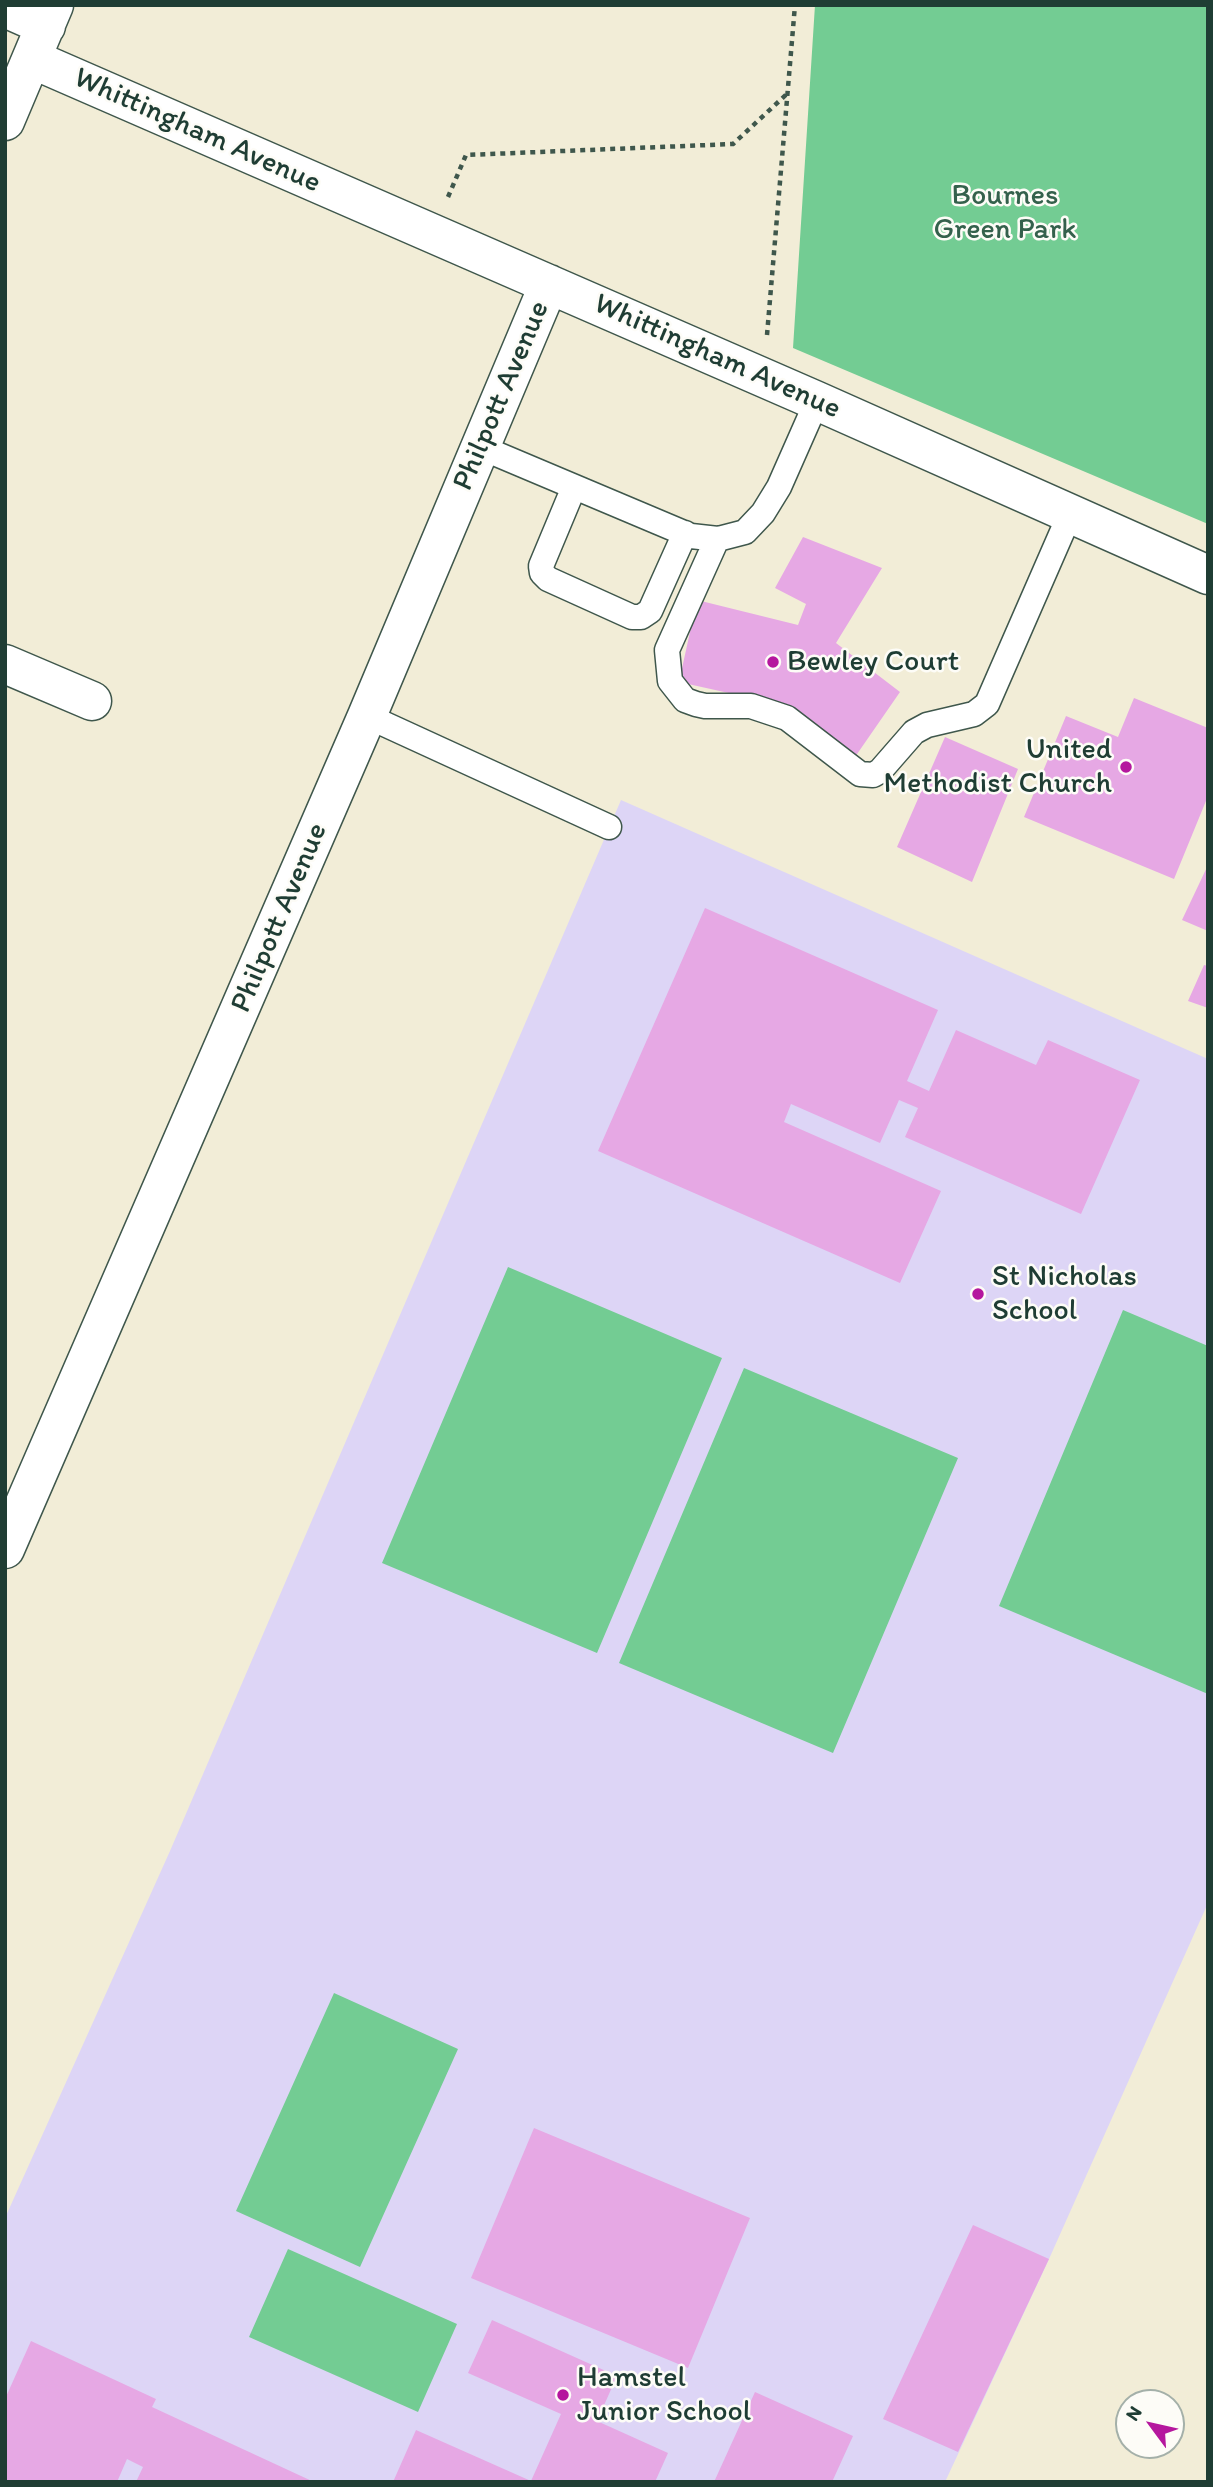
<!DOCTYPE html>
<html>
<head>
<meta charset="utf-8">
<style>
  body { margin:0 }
  #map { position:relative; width:1213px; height:2487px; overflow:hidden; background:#f2edd7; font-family:Itim,sans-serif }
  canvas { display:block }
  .frame { position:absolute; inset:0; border:7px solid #1f3d34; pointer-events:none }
  .north { position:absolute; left:1115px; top:2389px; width:70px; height:70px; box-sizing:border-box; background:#fdfcf7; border:2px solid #a4b0a9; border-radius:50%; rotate:303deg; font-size:19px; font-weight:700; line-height:28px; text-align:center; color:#1f3d34 }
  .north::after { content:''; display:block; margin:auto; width:24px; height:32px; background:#b5179e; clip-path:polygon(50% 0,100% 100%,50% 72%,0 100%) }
</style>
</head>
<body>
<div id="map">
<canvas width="1213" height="2487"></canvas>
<div class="frame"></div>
<div class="north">N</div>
</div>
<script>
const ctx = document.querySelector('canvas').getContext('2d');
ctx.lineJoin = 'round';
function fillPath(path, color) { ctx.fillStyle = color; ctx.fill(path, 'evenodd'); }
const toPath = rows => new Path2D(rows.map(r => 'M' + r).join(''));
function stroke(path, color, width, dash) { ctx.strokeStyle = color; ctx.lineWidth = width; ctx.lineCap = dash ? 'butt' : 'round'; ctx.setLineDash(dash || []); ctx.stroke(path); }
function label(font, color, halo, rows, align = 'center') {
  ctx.font = font + ' Itim,sans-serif'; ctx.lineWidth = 5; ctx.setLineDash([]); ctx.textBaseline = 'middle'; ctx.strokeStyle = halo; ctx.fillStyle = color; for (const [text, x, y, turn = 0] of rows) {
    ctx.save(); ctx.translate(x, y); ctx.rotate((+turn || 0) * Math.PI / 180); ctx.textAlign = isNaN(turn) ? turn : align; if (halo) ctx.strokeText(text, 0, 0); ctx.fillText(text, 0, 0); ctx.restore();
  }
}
fillPath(toPath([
  [621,800,1208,1059,1208,1903,1049,2259,945,2482,5,2482,5,2218,170,1851]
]), '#ddd5f6');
fillPath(toPath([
  [815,5,1208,5,1208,524,793,348],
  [508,1267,722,1358,597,1653,382,1563],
  [1123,1310,1208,1346,1208,1694,999,1606],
  [744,1368,958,1458,833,1753,619,1663],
  [334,1993,458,2049,360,2267,236,2211],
  [288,2249,457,2324,418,2412,249,2337]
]), '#73cc93');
fillPath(toPath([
  [803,537,882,568,836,643,900,692,855,757,783,705,679,682,697,600,798,625,806,604,775,588],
  [1134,698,1208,728,1208,796,1174,879,1024,817,1066,716,1118,737],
  [945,737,1018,769,972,882,897,847],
  [1208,865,1208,931,1182,920],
  [705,908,938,1010,907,1081,929,1091,956,1030,1036,1065,1048,1040,1140,1080,1081,1214,905,1137,918,1108,899,1100,880,1143,791,1104,784,1122,941,1191,900,1283,598,1151],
  [1204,965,1208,966,1208,1008,1188,1001],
  [534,2128,750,2218,688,2368,471,2278],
  [973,2225,1049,2259,958,2452,883,2419],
  [492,2320,617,2376,597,2421,668,2453,655,2482,393,2482,416,2430,531,2481,561,2414,468,2373],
  [31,2341,156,2399,152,2407,314,2482,136,2482,143,2467,127,2459,117,2482,5,2480,5,2399],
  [755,2392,853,2436,832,2482,714,2482]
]), '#e6a8e4');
const lane = toPath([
  [480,447,691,536,718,539,745,532,763,513,779,487,817,401],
  [574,487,541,566,542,573,548,579,632,617,641,617,650,611,685,533],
  [717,539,667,650,670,681,685,700,696,704,705,706,751,706,787,718,860,774,873,775,880,771,914,732,927,725,974,714,987,704,1070,514],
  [367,716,609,827]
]);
const street = toPath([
  [5,8,46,26],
  [32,59,817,401,1208,575],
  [5,121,54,5],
  [5,664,92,701],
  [5,1549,367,716,549,284]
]);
stroke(lane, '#3f574c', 27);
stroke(street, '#3f574c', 41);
stroke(toPath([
  [448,197,466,155,733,144,789,92],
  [767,335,795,5]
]), '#3f574c', 4.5, [5, 5]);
stroke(lane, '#fff', 24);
stroke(street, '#fff', 38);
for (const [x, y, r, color] of [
  [773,662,7,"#b5179e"],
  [1126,767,7,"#b5179e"],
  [978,1294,7,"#b5179e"],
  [563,2395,7,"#b5179e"]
]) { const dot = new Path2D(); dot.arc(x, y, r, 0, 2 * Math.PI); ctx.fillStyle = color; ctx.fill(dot); stroke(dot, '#fdfcf7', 2.5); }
label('30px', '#1f3d34', '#fdfcf7', [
  ["Whittingham Avenue",197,131,24],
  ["Whittingham Avenue",717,357,24],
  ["Philpott Avenue",502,396,-67],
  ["Philpott Avenue",280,918,-67]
]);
label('30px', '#34614c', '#fdfcf7', [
  ["Bournes",1005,196],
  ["Green Park",1005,230]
]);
label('30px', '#1f3d34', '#fdfcf7', [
  ["Bewley Court",787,662],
  ["United",1112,750,"right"],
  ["Methodist Church",1112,784,"right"],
  ["St Nicholas",992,1277],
  ["School",992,1311],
  ["Hamstel",577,2378],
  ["Junior School",577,2412]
], 'left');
</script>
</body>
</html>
